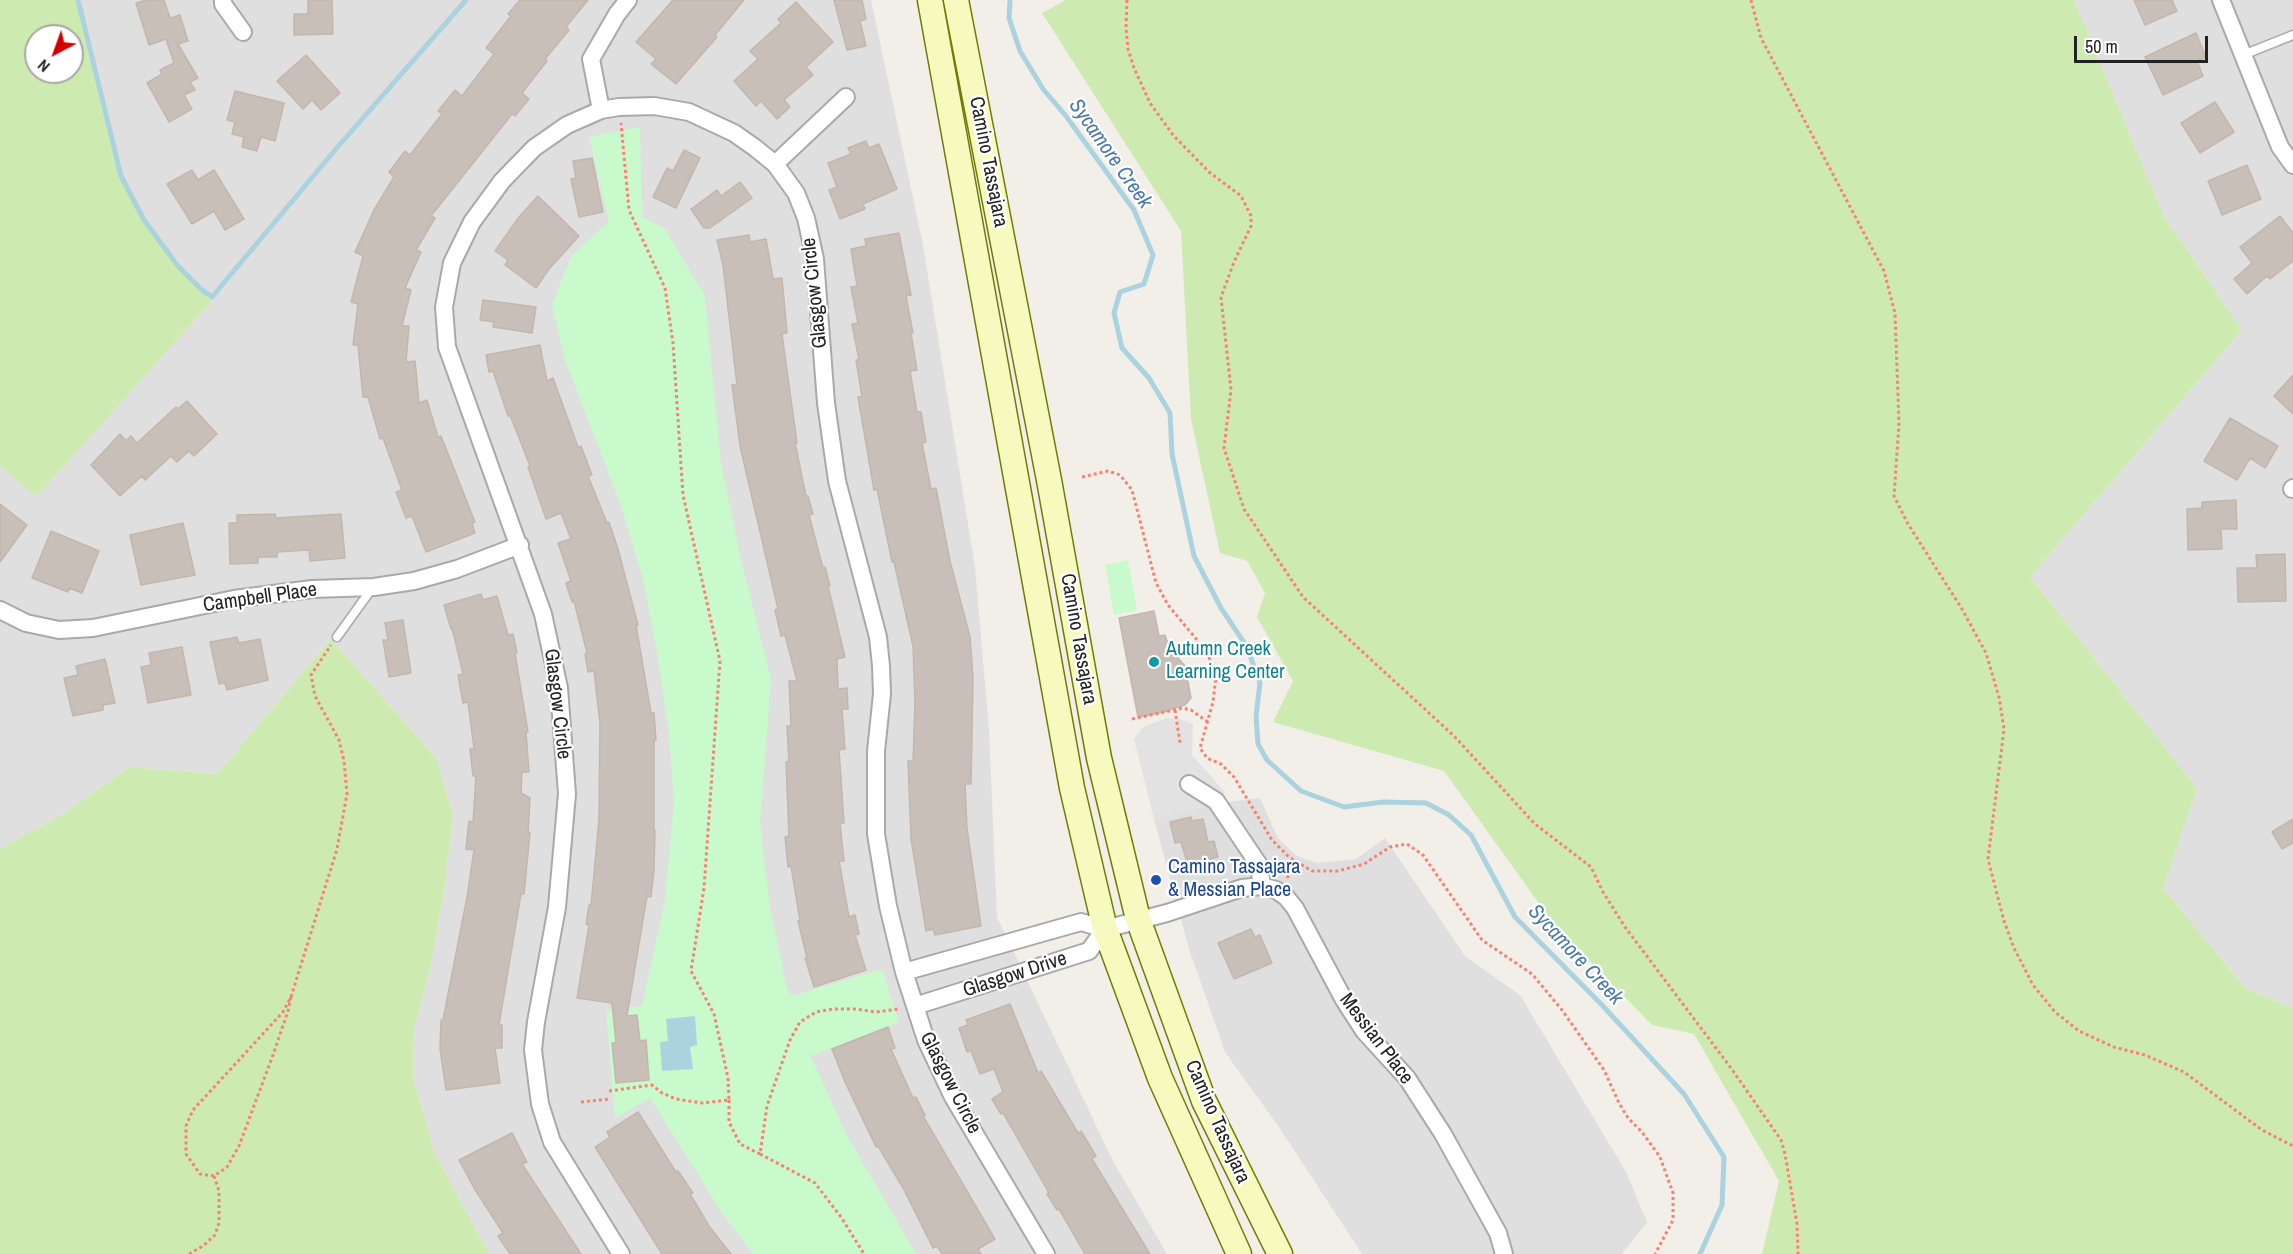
<!DOCTYPE html>
<html>
<head>
<meta charset="utf-8">
<style>
  body { margin:0 }
  #map { position:relative; width:2293px; height:1254px; overflow:hidden; background:#f2efe9; font-family:"Archivo Narrow",sans-serif }
  canvas { display:block }
  .north { position:absolute; left:24px; top:24px; width:60px; height:60px; box-sizing:border-box; background:#fff; border:2px solid #a7a7a7; border-radius:50%; rotate:221deg; font-size:16px; font-weight:700; line-height:24px; text-align:center; color:#222 }
  .north::after { content:''; display:block; margin:auto; width:21px; height:27px; background:#d40000; clip-path:polygon(50% 0,100% 100%,50% 72%,0 100%) }
  .scale { position:absolute; left:2074px; top:36px; width:134px; height:27px; box-sizing:border-box; border:3px solid #222; border-top:0; padding-left:8px; font-size:18px; line-height:21px; white-space:nowrap; color:#222; -webkit-text-stroke:4px #fff; paint-order:stroke }
</style>
</head>
<body>
<div id="map">
<canvas width="2293" height="1254"></canvas>
<div class="north">N</div>
<div class="scale">50 m</div>
</div>
<script>
const ctx = document.querySelector('canvas').getContext('2d');
ctx.lineJoin = 'round';
function fillPath(path, color) { ctx.fillStyle = color; ctx.fill(path, 'evenodd'); }
const toPath = rows => new Path2D(rows.map(r => 'M' + r).join(''));
function stroke(path, color, width, dash) { ctx.strokeStyle = color; ctx.lineWidth = width; ctx.lineCap = dash ? 'butt' : 'round'; ctx.setLineDash(dash || []); ctx.stroke(path); }
function label(font, color, halo, rows, align = 'center') {
  ctx.font = font + ' "Archivo Narrow",sans-serif'; ctx.lineWidth = 4.5; ctx.setLineDash([]); ctx.textBaseline = 'middle'; ctx.strokeStyle = halo; ctx.fillStyle = color; for (const [text, x, y, turn = 0] of rows) {
    ctx.save(); ctx.translate(x, y); ctx.rotate((+turn || 0) * Math.PI / 180); ctx.textAlign = isNaN(turn) ? turn : align; if (halo) ctx.strokeText(text, 0, 0); ctx.fillText(text, 0, 0); ctx.restore();
  }
}
fillPath(toPath([
  [76,0,871,0,923,245,975,567,989,730,997,917,1113,1161,1167,1254,489,1254,434,1152,413,1077,414,1030,431,966,444,890,453,815,436,758,331,639,217,774,130,767,63,814,0,849,0,466,36,496,212,301,156,237,115,162],
  [2074,0,2293,0,2293,1008,2246,989,2163,888,2197,788,2030,577,2242,330,2163,215],
  [1260,798,1278,838,1295,855,1317,863,1356,859,1385,838,1465,956,1520,995,1626,1172,1647,1222,1622,1254,1362,1254,1281,1130,1225,1052,1189,949,1154,819,1212,804]
]), '#e0dfdf');
fillPath(toPath([
  [0,0,76,0,115,162,156,237,212,301,36,497,0,466],
  [36,36,72,36,72,72,36,72],
  [1066,0,2074,0,2163,215,2242,330,2030,577,2197,788,2163,888,2246,989,2293,1008,2293,1254,1762,1254,1779,1181,1694,1034,1652,1025,1556,927,1444,771,1273,722,1293,681,1257,617,1265,593,1247,561,1220,553,1191,419,1181,231,1042,13],
  [331,639,436,758,453,815,444,890,431,966,414,1030,413,1077,434,1152,489,1254,0,1254,0,849,63,814,130,767,217,774]
]), '#cdebb0');
fillPath(toPath([
  [640,127,642,217,665,229,705,296,721,464,741,560,771,680,760,822,770,908,787,989,792,996,882,969,899,1022,811,1056,845,1132,916,1254,753,1254,722,1213,650,1098,615,1118,606,1010,642,1006,665,900,674,802,669,733,658,658,644,583,621,506,565,360,552,305,571,256,609,222,589,137],
  [1128,560,1137,610,1114,615,1105,565]
]), '#c8facc');
fillPath(toPath([
  [1167,718,1180,719,1193,724,1192,755,1225,792,1212,804,1154,819,1134,739,1143,727]
]), '#e2e2e2');
fillPath(toPath([
  [695,1016,697,1045,690,1047,693,1069,662,1071,660,1042,668,1041,666,1019]
]), '#aad3df');
stroke(toPath([
  [78,0,121,176,144,220,178,266,201,289,212,297,335,150,466,0],
  [1010,0,1009,18,1020,51,1043,89,1066,116,1134,210,1153,255,1144,284,1120,292,1114,313,1122,348,1149,378,1170,413,1172,454,1194,556,1221,608,1247,647,1260,683,1256,716,1258,744,1267,760,1301,791,1344,807,1383,802,1426,803,1449,815,1471,835,1515,917,1602,1005,1684,1094,1724,1157,1722,1205,1700,1254]
]), '#aad3df', 5);
const building = toPath([
  [147,0,164,0,170,18,180,15,188,41,178,44,198,78,190,82,195,90,184,95,192,109,169,122,147,83,162,74,160,70,174,63,166,39,149,45,136,3,147,0],
  [308,0,332,0,333,34,294,35,294,14,308,14,308,0],
  [520,0,588,0,566,27,569,30,545,59,547,61,522,93,529,99,515,116,512,114,431,216,435,218,416,250,421,252,405,288,411,290,402,326,409,326,406,362,415,361,419,403,427,400,438,437,441,436,475,522,472,523,475,533,426,552,412,516,406,518,396,492,402,490,383,438,380,439,368,397,363,397,358,345,353,345,358,304,351,302,363,256,355,252,374,210,394,177,389,172,405,151,410,155,442,114,438,111,455,90,462,96,494,54,486,48,511,16,508,14,520,0],
  [673,0,744,0,715,35,717,37,676,84,651,64,656,59,636,42,673,0],
  [834,0,862,0,866,19,860,21,866,46,847,50,834,0],
  [2134,0,2172,0,2177,11,2145,25,2134,0],
  [796,2,833,42,806,67,813,75,784,100,790,107,777,119,761,101,756,106,734,81,758,59,750,51,781,23,778,19,796,2],
  [2196,33,2206,57,2197,61,2203,76,2163,95,2145,57,2196,33],
  [306,55,340,93,321,110,312,100,303,109,277,81,306,55],
  [235,91,284,103,275,141,261,137,257,151,242,147,244,137,232,134,235,122,227,120,235,91],
  [2215,102,2234,132,2200,153,2181,123,2215,102],
  [866,141,869,148,879,144,897,189,863,204,865,209,840,219,829,190,837,187,828,163,851,154,848,148,866,141],
  [684,150,700,158,676,208,653,197,667,168,673,171,684,150],
  [592,158,603,212,579,217,571,179,576,178,573,161,592,158],
  [2247,165,2261,199,2222,215,2208,181,2247,165],
  [192,170,198,180,214,170,244,219,225,230,214,211,192,224,167,184,192,170],
  [740,182,752,198,710,228,704,228,691,209,717,190,721,196,740,182],
  [538,196,579,236,549,269,536,288,505,265,508,260,495,251,519,217,538,196],
  [2280,216,2293,233,2293,261,2270,279,2267,276,2247,294,2234,279,2252,263,2240,247,2280,216],
  [899,233,911,295,906,296,913,333,911,333,917,370,910,371,917,412,921,412,926,442,922,443,931,489,936,488,950,561,970,637,973,678,971,784,965,784,967,828,981,926,935,935,933,929,926,931,911,839,908,761,913,761,915,703,913,646,894,562,892,562,877,489,874,490,858,397,862,397,856,360,859,360,852,324,858,323,851,287,857,286,851,249,866,246,865,239,899,233],
  [749,235,750,242,766,239,773,279,782,278,787,333,782,334,797,443,795,443,806,496,808,496,813,514,809,515,823,568,825,567,830,586,828,586,845,657,837,659,838,689,847,688,848,709,842,709,845,749,839,750,844,823,840,823,844,861,839,861,849,917,855,915,859,934,855,935,866,970,814,987,805,958,807,958,798,921,800,921,791,866,788,867,785,837,789,836,786,762,789,762,787,726,791,726,789,681,797,681,785,635,781,636,775,610,778,609,740,446,732,385,737,385,723,265,717,240,749,235],
  [483,300,536,307,532,333,493,327,494,322,480,320,483,300],
  [540,345,547,381,553,378,578,447,581,446,592,475,588,476,607,523,609,522,618,549,638,625,636,625,651,713,654,713,656,740,654,740,654,830,655,830,654,870,651,897,647,896,627,1016,637,1015,640,1041,646,1040,649,1080,616,1083,612,1043,616,1043,612,1003,577,998,589,925,586,924,589,905,591,906,599,819,600,724,594,671,588,672,585,654,587,653,574,601,572,602,566,583,571,581,558,543,571,539,561,513,546,519,528,467,530,466,510,415,508,416,493,371,489,372,486,355,540,345],
  [2293,375,2293,414,2274,396,2293,375],
  [187,401,217,434,194,456,189,451,177,462,171,456,145,480,142,476,120,496,91,465,120,434,126,441,131,436,137,443,176,407,178,409,187,401],
  [2230,418,2278,446,2265,468,2250,458,2237,480,2204,461,2230,418],
  [2236,500,2237,529,2221,529,2222,549,2188,550,2187,509,2202,508,2202,502,2236,500],
  [0,504,27,525,0,562,0,504],
  [275,514,276,518,341,514,345,558,310,561,309,550,277,552,277,557,258,557,258,563,230,564,229,523,237,523,237,515,275,514],
  [183,523,195,575,141,585,130,535,183,523],
  [51,531,99,551,82,593,69,588,68,592,32,578,51,531],
  [2285,554,2286,601,2238,602,2237,568,2257,568,2256,555,2285,554],
  [481,594,483,600,497,596,508,635,513,634,517,653,515,653,528,732,526,732,529,772,522,772,521,793,530,798,528,832,530,833,524,894,521,894,499,1025,502,1025,502,1048,495,1048,500,1083,446,1090,440,1049,441,1020,443,1020,467,897,474,850,466,849,469,821,473,822,476,776,473,776,470,749,474,749,468,702,463,703,458,675,463,674,452,628,451,629,444,605,481,594],
  [1154,611,1159,636,1165,635,1167,641,1174,640,1178,658,1185,666,1191,698,1185,705,1168,710,1168,711,1138,717,1119,618,1154,611],
  [403,620,411,673,389,677,383,640,388,640,385,623,403,620],
  [237,637,239,643,260,639,268,680,227,690,225,683,219,684,210,642,237,637],
  [182,647,191,695,148,703,141,667,151,665,149,653,182,647],
  [105,659,115,703,103,705,103,710,73,716,64,678,78,675,76,666,105,659],
  [1191,817,1192,821,1203,819,1208,842,1214,841,1218,857,1210,859,1211,864,1189,869,1181,842,1175,843,1170,822,1191,817],
  [2293,819,2293,843,2282,849,2272,832,2293,819],
  [1251,929,1255,937,1260,935,1272,963,1234,979,1218,943,1251,929],
  [1010,1004,1038,1073,1041,1071,1078,1133,1081,1131,1096,1156,1092,1159,1150,1254,1085,1254,1059,1209,1057,1210,1047,1194,1049,1193,1003,1113,1001,1114,992,1099,1003,1092,994,1069,980,1074,971,1051,967,1052,959,1028,968,1025,966,1020,1010,1004],
  [888,1027,895,1048,891,1049,913,1098,916,1097,925,1115,923,1116,995,1239,978,1249,981,1254,942,1254,937,1246,933,1248,903,1188,878,1146,876,1147,845,1082,832,1049,888,1027],
  [638,1112,676,1172,678,1171,693,1193,690,1194,709,1226,731,1254,662,1254,595,1147,610,1137,607,1132,638,1112],
  [512,1133,527,1162,522,1164,581,1254,510,1254,498,1236,503,1233,474,1188,459,1160,512,1133]
]);
fillPath(building, '#c7bfb8');
stroke(building, '#c4b6ab', 1.5);
const service = toPath([
  [2243,55,2293,35],
  [337,637,373,587]
]);
const minor = toPath([
  [223,0,223,4,243,32],
  [2221,0,2280,147,2293,165],
  [601,110,591,59,617,14,628,0],
  [775,164,846,97],
  [2292,489,2293,488],
  [0,610,26,623,59,630,93,628,234,599,312,589,374,587,414,581,457,569,520,545],
  [1189,784,1216,801,1259,865,1262,886],
  [904,972,1081,922,1105,929,1167,913,1242,888,1262,886,1276,890,1286,897,1295,908,1344,1000,1364,1031,1407,1078,1443,1134,1498,1233,1504,1254],
  [915,1006,1089,951,1105,929],
  [621,1254,552,1142,540,1104,533,1050,536,1022,557,907,567,794,559,688,543,614,447,347,444,307,452,263,472,222,502,181,534,148,567,125,601,110,619,107,654,106,689,112,734,133,754,147,775,164,796,193,806,218,815,259,826,403,837,481,878,637,881,666,882,694,876,751,876,834,888,906,904,972,926,1040,953,1097,1046,1254]
]);
const secondary = toPath([
  [930,0,1072,788,1105,929,1160,1078,1239,1254],
  [956,0,1049,480,1099,758,1138,919,1204,1101,1280,1254]
]);
stroke(service, '#a9a9a9', 11);
stroke(minor, '#a9a9a9', 20);
stroke(secondary, '#707d05', 27);
stroke(toPath([
  [1127,0,1126,28,1128,49,1134,68,1150,103,1173,135,1209,172,1241,196,1251,216,1251,226,1234,262,1221,297,1231,390,1224,448,1244,509,1303,597,1454,736,1535,824,1591,867,1603,892,1625,927,1731,1068,1781,1140,1785,1154,1797,1224,1798,1254],
  [1751,0,1761,38,1884,271,1895,313,1899,424,1894,496,1908,524,1962,609,1986,653,1999,697,2004,729,1988,859,2004,921,2014,948,2033,985,2055,1012,2079,1031,2114,1047,2145,1055,2184,1072,2262,1130,2293,1146],
  [1082,477,1108,471,1120,475,1132,490,1156,583,1168,605,1207,652,1216,676,1213,702,1200,748,1207,758,1221,764,1234,777,1272,840,1289,857,1312,871,1338,871,1364,864,1390,847,1407,844,1423,855,1482,940,1532,974,1562,1010,1604,1070,1619,1103,1628,1118,1642,1132,1660,1157,1673,1193,1673,1220,1655,1254],
  [1175,710,1180,743],
  [1132,719,1183,708,1191,710,1208,722],
  [1287,878,1297,862],
  [291,997,288,1011,273,1055,239,1146,227,1167,214,1176,200,1174,186,1154,186,1126,193,1110,283,1012,291,997,337,849,347,794,344,761,339,740,315,696,311,675,331,645],
  [609,1091,652,1085,662,1093,676,1099,702,1103,729,1100,728,1078,714,1014,691,971,704,888,720,661,683,495,673,343,665,288,629,210,621,123],
  [729,1100,729,1122,740,1144,760,1154,767,1106,790,1040,800,1022,816,1012,834,1009,855,1009,876,1012,899,1009],
  [581,1102,610,1099],
  [760,1154,815,1183,841,1217,864,1254],
  [189,1254,203,1246,215,1235,219,1223,219,1191,214,1176]
]), '#fa8072', 3, [3, 3]);
stroke(service, '#fff', 8);
stroke(minor, '#fff', 16);
stroke(secondary, '#f7fabf', 24);
for (const [x, y, r, color] of [
  [1154,662,6,"#0f9aa8"],
  [1156,880,6,"#1a4fb4"]
]) { const dot = new Path2D(); dot.arc(x, y, r, 0, 2 * Math.PI); ctx.fillStyle = color; ctx.fill(dot); stroke(dot, '#fff', 2); }
label('20px', '#222', '#fff', [
  ["Camino Tassajara",988,162,79],
  ["Glasgow Circle",815,293,-96],
  ["Campbell Place",260,598,-8],
  ["Camino Tassajara",1078,639,80],
  ["Glasgow Circle",557,704,83],
  ["Glasgow Drive",1015,975,-18],
  ["Messian Place",1376,1039,53],
  ["Glasgow Circle",950,1083,63],
  ["Camino Tassajara",1217,1122,66]
]);
label('20px', '#0d838f', '#fff', [
  ["Autumn Creek",1166,650],
  ["Learning Center",1166,673]
], 'left');
label('20px', '#164399', '#fff', [
  ["Camino Tassajara",1168,868],
  ["& Messian Place",1168,891]
], 'left');
label('italic 21px', '#4a7aab', '#fff', [
  ["Sycamore Creek",1110,154,55],
  ["Sycamore Creek",1575,955,47]
]);
</script>
</body>
</html>
